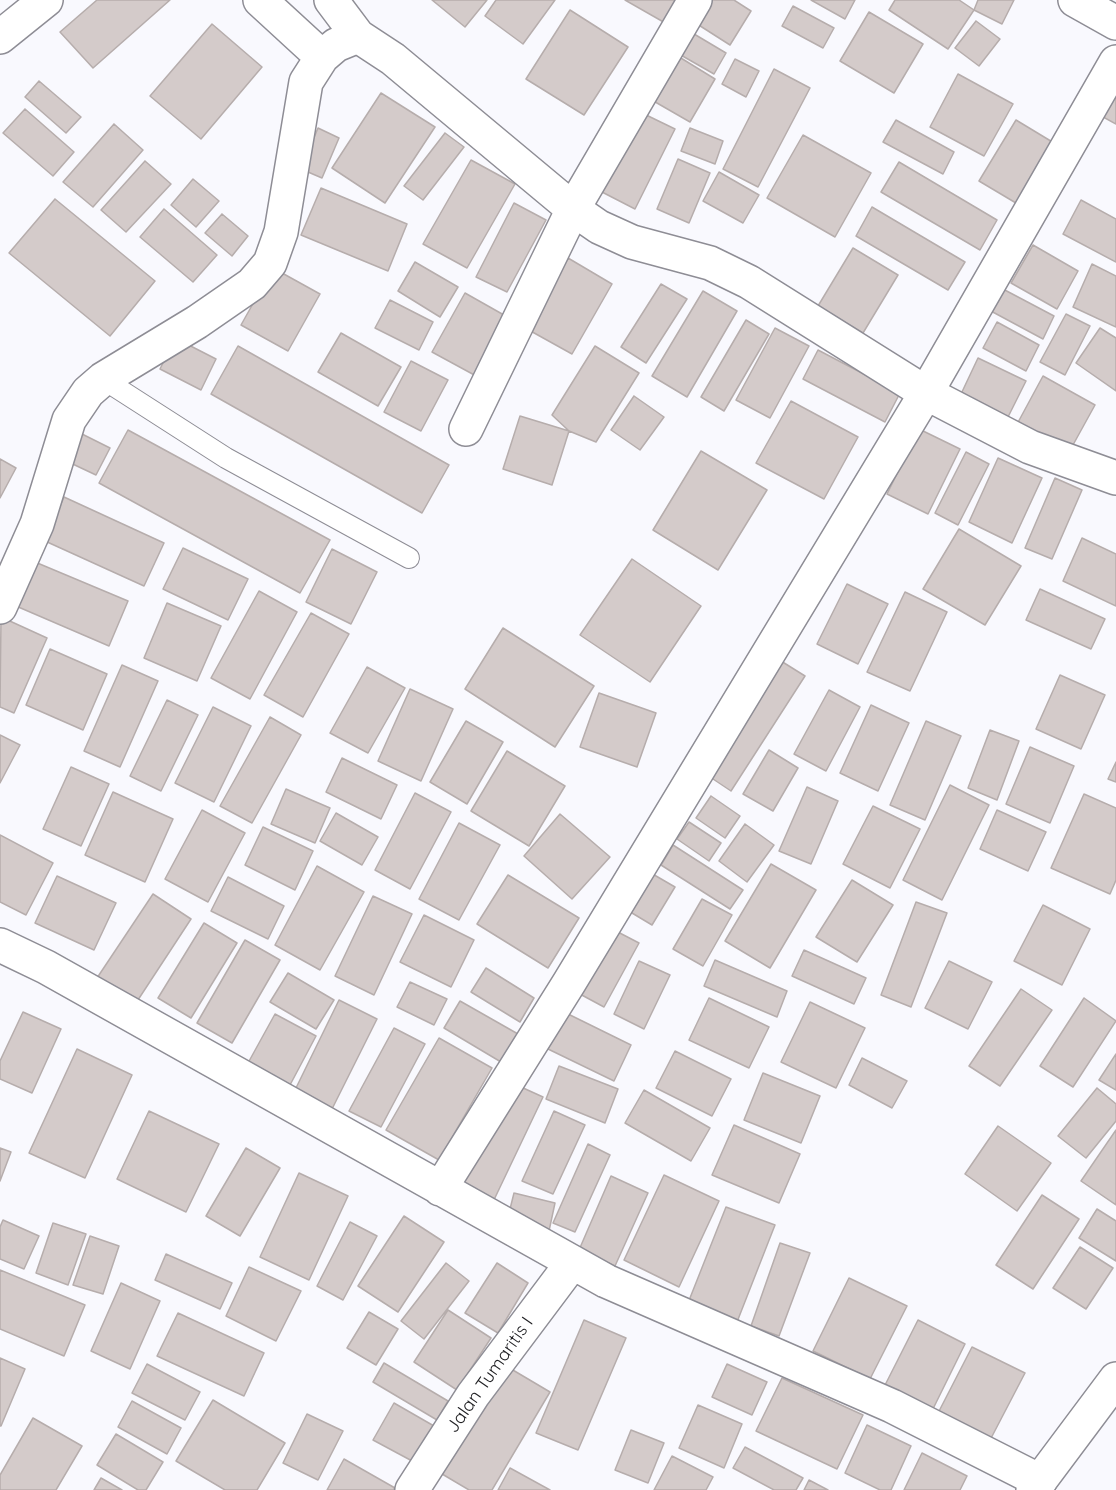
<!DOCTYPE html>
<html>
<head>
<meta charset="utf-8">
<style>
  body { margin:0 }
  canvas { display:block; background:#f9f9fe }
</style>
</head>
<body>
<canvas width="1116" height="1490"></canvas>
<script>
const ctx = document.querySelector('canvas').getContext('2d');
ctx.lineJoin = 'round';
function fillPath(path, color) { ctx.fillStyle = color; ctx.fill(path, 'evenodd'); }
const toPath = rows => new Path2D(rows.map(r => 'M' + r).join(''));
function stroke(path, color, width, dash) { ctx.strokeStyle = color; ctx.lineWidth = width; ctx.lineCap = dash ? 'butt' : 'round'; ctx.setLineDash(dash || []); ctx.stroke(path); }
function label(font, color, halo, rows, align = 'center') {
  ctx.font = font + ' Quicksand,sans-serif'; ctx.lineWidth = 5; ctx.setLineDash([]); ctx.textBaseline = 'middle'; ctx.strokeStyle = halo; ctx.fillStyle = color; for (const [text, x, y, turn = 0] of rows) {
    ctx.save(); ctx.translate(x, y); ctx.rotate((+turn || 0) * Math.PI / 180); ctx.textAlign = isNaN(turn) ? turn : align; if (halo) ctx.strokeText(text, 0, 0); ctx.fillText(text, 0, 0); ctx.restore();
  }
}
const building = toPath([
  [97,0,170,0,93,68,60,32,97,0],
  [432,0,487,0,465,27,432,0],
  [496,0,555,0,523,44,485,16,496,0],
  [625,0,674,0,679,3,667,24,625,0],
  [708,0,734,0,751,11,730,45,694,22,708,0],
  [811,0,855,0,845,19,811,0],
  [895,0,959,0,974,10,948,49,889,10,895,0],
  [978,0,1014,0,1002,24,974,10,978,0],
  [793,6,834,28,823,48,782,26,793,6],
  [570,10,628,47,584,115,526,79,570,10],
  [869,12,923,44,894,93,840,61,869,12],
  [976,21,1000,39,979,66,955,48,976,21],
  [212,24,262,67,201,139,150,96,212,24],
  [684,28,726,53,714,74,672,50,684,28],
  [676,55,715,79,690,122,650,99,676,55],
  [735,59,759,71,746,97,722,84,735,59],
  [774,69,810,88,758,187,723,169,774,69],
  [958,74,1013,104,984,156,930,127,958,74],
  [1116,76,1116,124,1096,113,1116,76],
  [39,81,81,117,66,133,25,97,39,81],
  [381,93,435,127,385,203,332,168,381,93],
  [25,109,74,152,53,176,3,133,25,109],
  [640,112,675,129,635,209,600,191,640,112],
  [896,120,954,152,943,174,883,142,896,120],
  [1016,120,1059,146,1021,206,979,181,1016,120],
  [114,124,143,150,93,207,63,182,114,124],
  [318,128,339,138,322,178,301,169,318,128],
  [690,128,723,141,715,164,681,151,690,128],
  [445,133,464,147,423,200,404,186,445,133],
  [803,135,871,173,835,237,767,198,803,135],
  [678,159,710,173,689,223,657,209,678,159],
  [471,160,515,184,467,268,423,244,471,160],
  [145,161,171,184,126,232,101,210,145,161],
  [899,162,997,220,980,250,881,192,899,162],
  [719,172,759,195,743,223,703,201,719,172],
  [193,179,219,201,196,227,171,205,193,179],
  [321,188,407,224,388,271,301,235,321,188],
  [55,199,155,281,110,336,9,253,55,199],
  [1081,200,1116,219,1116,262,1063,234,1081,200],
  [514,203,546,220,507,292,476,277,514,203],
  [872,207,965,262,948,290,856,236,872,207],
  [164,209,217,255,193,282,140,237,164,209],
  [222,214,248,236,232,256,205,233,222,214],
  [1033,245,1078,271,1057,309,1011,283,1033,245],
  [853,248,898,275,863,333,818,306,853,248],
  [568,258,612,284,572,354,527,329,568,258],
  [415,262,458,287,440,317,398,291,415,262],
  [1092,264,1116,276,1116,327,1073,307,1092,264],
  [273,268,320,294,288,351,241,325,273,268],
  [661,284,687,299,646,363,621,347,661,284],
  [1001,288,1054,316,1043,339,989,310,1001,288],
  [703,291,737,311,687,397,652,376,703,291],
  [465,293,511,319,478,377,432,352,465,293],
  [390,300,433,322,419,350,375,328,390,300],
  [1066,314,1090,326,1065,375,1040,362,1066,314],
  [746,320,769,334,724,411,701,397,746,320],
  [997,322,1039,345,1026,371,983,348,997,322],
  [775,328,809,346,770,418,736,400,775,328],
  [1100,328,1116,338,1116,391,1076,363,1100,328],
  [341,333,401,367,378,406,318,372,341,333],
  [175,338,216,359,201,390,160,369,175,338],
  [238,346,449,465,422,513,211,394,238,346],
  [595,346,639,373,596,442,569,431,552,415,595,346],
  [818,350,900,393,885,422,803,379,818,350],
  [978,358,1026,381,1008,417,961,394,978,358],
  [411,361,448,380,421,431,384,412,411,361],
  [1043,376,1095,405,1068,454,1016,426,1043,376],
  [634,396,664,417,640,450,611,430,634,396],
  [791,401,858,437,824,499,756,463,791,401],
  [520,416,569,431,552,485,503,469,520,416],
  [919,429,960,449,928,514,887,494,919,429],
  [128,430,330,540,300,593,99,483,128,430],
  [76,431,110,448,96,475,62,459,76,431],
  [701,451,767,490,718,570,653,530,701,451],
  [966,452,989,464,958,525,935,513,966,452],
  [998,458,1042,478,1012,543,969,522,998,458],
  [0,459,16,468,0,498,0,459],
  [1055,478,1082,490,1052,559,1025,548,1055,478],
  [64,497,164,543,144,586,45,541,64,497],
  [959,529,1021,566,985,625,923,589,959,529],
  [1082,538,1116,554,1116,606,1063,581,1082,538],
  [183,548,248,579,228,620,163,589,183,548],
  [332,549,377,572,351,624,306,602,332,549],
  [632,559,701,606,650,682,580,635,632,559],
  [35,562,128,601,109,646,16,606,35,562],
  [847,584,888,604,858,664,817,644,847,584],
  [1040,589,1105,619,1091,649,1026,620,1040,589],
  [259,591,297,612,250,699,211,678,259,591],
  [905,592,947,612,910,691,867,672,905,592],
  [167,603,221,626,197,681,144,658,167,603],
  [311,613,349,634,303,717,264,695,311,613],
  [1,617,47,638,14,713,0,707,1,617],
  [503,628,594,686,555,747,465,689,503,628],
  [50,649,107,674,83,730,26,705,50,649],
  [781,661,805,676,731,791,707,775,781,661],
  [122,665,158,681,120,767,84,751,122,665],
  [367,667,405,688,368,753,330,733,367,667],
  [1060,675,1105,695,1081,749,1036,729,1060,675],
  [410,689,453,709,421,781,378,761,410,689],
  [829,690,860,707,826,771,794,754,829,690],
  [599,693,656,713,637,767,580,747,599,693],
  [167,700,198,715,161,791,130,776,167,700],
  [871,705,909,723,878,791,840,773,871,705],
  [213,707,251,726,214,802,175,783,213,707],
  [270,717,301,735,252,823,220,806,270,717],
  [466,721,503,742,467,804,430,782,466,721],
  [926,721,961,736,925,820,890,805,926,721],
  [990,730,1019,741,997,800,968,788,990,730],
  [0,735,20,745,0,783,0,735],
  [1030,747,1074,766,1050,823,1006,804,1030,747],
  [769,750,798,768,773,811,743,794,769,750],
  [507,751,565,786,529,846,471,811,507,751],
  [342,758,397,785,381,819,326,792,342,758],
  [1116,762,1116,782,1108,779,1116,762],
  [71,767,109,784,81,846,43,829,71,767],
  [950,785,989,805,942,900,903,880,950,785],
  [807,787,838,801,811,864,779,851,807,787],
  [286,789,330,808,315,843,271,824,286,789],
  [113,792,173,819,145,882,85,855,113,792],
  [415,793,451,812,410,889,375,870,415,793],
  [1084,794,1116,808,1116,880,1110,894,1051,868,1084,794],
  [711,796,740,816,725,838,696,818,711,796],
  [873,806,920,829,890,888,843,864,873,806],
  [202,810,245,833,208,902,165,879,202,810],
  [997,810,1046,832,1028,871,980,849,997,810],
  [336,813,378,837,362,865,320,841,336,813],
  [560,814,610,857,572,899,524,856,560,814],
  [689,822,721,843,709,861,677,839,689,822],
  [459,823,500,845,459,920,419,899,459,823],
  [745,824,774,845,747,882,719,861,745,824],
  [263,827,313,851,295,890,245,865,263,827],
  [0,835,53,863,26,915,0,902,0,835],
  [673,845,743,890,730,909,661,865,673,845],
  [771,864,816,890,770,968,725,941,771,864],
  [317,866,364,892,320,970,275,945,317,866],
  [644,869,675,887,652,925,622,907,644,869],
  [508,875,579,918,548,968,477,924,508,875],
  [57,876,116,903,94,950,35,923,57,876],
  [228,877,284,906,268,939,211,911,228,877],
  [852,880,893,905,857,962,816,937,852,880],
  [153,894,191,919,134,1006,95,981,153,894],
  [373,896,412,914,374,995,335,976,373,896],
  [702,899,732,915,703,966,673,949,702,899],
  [916,902,947,913,911,1007,881,995,916,902],
  [1043,905,1090,929,1062,985,1014,961,1043,905],
  [424,915,474,940,451,987,400,962,424,915],
  [204,923,237,943,191,1018,158,998,204,923],
  [614,930,639,943,604,1007,578,993,614,930],
  [245,940,280,960,232,1043,197,1023,245,940],
  [804,950,866,978,854,1004,792,976,804,950],
  [715,960,787,991,777,1017,704,986,715,960],
  [639,961,670,975,644,1029,614,1014,639,961],
  [949,961,992,982,968,1029,925,1008,949,961],
  [486,968,534,998,520,1022,471,992,486,968],
  [288,973,334,1000,316,1029,270,1002,288,973],
  [410,982,447,999,434,1025,397,1007,410,982],
  [1021,989,1052,1010,1000,1086,969,1066,1021,989],
  [709,998,769,1027,749,1068,689,1040,709,998],
  [1084,998,1116,1021,1073,1087,1040,1066,1084,998],
  [339,1000,377,1019,332,1109,295,1090,339,1000],
  [460,1001,518,1034,501,1062,444,1028,460,1001],
  [810,1002,865,1028,836,1088,781,1062,810,1002],
  [23,1012,61,1029,32,1093,0,1079,0,1061,23,1012],
  [566,1013,631,1045,614,1081,548,1049,566,1013],
  [275,1014,316,1036,290,1085,248,1063,275,1014],
  [394,1028,425,1044,381,1127,349,1111,394,1028],
  [439,1038,492,1068,439,1160,386,1130,439,1038],
  [77,1049,132,1075,85,1178,29,1153,77,1049],
  [675,1051,731,1079,712,1116,656,1088,675,1051],
  [1116,1054,1116,1090,1099,1080,1116,1054],
  [862,1058,907,1081,892,1108,849,1085,862,1058],
  [559,1066,618,1089,605,1123,546,1099,559,1066],
  [763,1073,820,1096,801,1143,744,1120,763,1073],
  [510,1082,543,1097,492,1204,460,1188,510,1082],
  [1097,1088,1116,1104,1116,1121,1086,1158,1058,1136,1097,1088],
  [644,1090,710,1128,691,1161,625,1123,644,1090],
  [149,1111,219,1144,186,1212,117,1179,149,1111],
  [554,1111,585,1125,553,1194,522,1181,554,1111],
  [734,1125,800,1154,779,1203,712,1175,734,1125],
  [998,1126,1051,1163,1017,1211,965,1174,998,1126],
  [1116,1130,1116,1205,1081,1181,1116,1130],
  [588,1144,610,1155,575,1232,553,1223,588,1144],
  [0,1148,11,1152,0,1181,0,1148],
  [246,1148,280,1168,240,1236,206,1216,246,1148],
  [299,1173,348,1196,309,1280,260,1257,299,1173],
  [664,1175,719,1201,679,1287,624,1260,664,1175],
  [611,1176,648,1193,615,1266,579,1250,611,1176],
  [514,1193,555,1203,549,1231,507,1221,514,1193],
  [1042,1195,1079,1219,1033,1289,996,1265,1042,1195],
  [726,1207,775,1225,737,1322,688,1303,726,1207],
  [1097,1209,1116,1221,1116,1261,1079,1238,1097,1209],
  [404,1216,444,1242,398,1312,358,1286,404,1216],
  [3,1220,39,1236,24,1269,0,1259,0,1227,3,1220],
  [350,1222,377,1236,343,1300,317,1286,350,1222],
  [53,1223,86,1234,68,1285,36,1273,53,1223],
  [90,1236,119,1246,103,1294,73,1285,90,1236],
  [780,1243,810,1253,779,1336,751,1326,780,1243],
  [1080,1247,1113,1268,1086,1309,1053,1288,1080,1247],
  [166,1254,232,1283,220,1309,155,1280,166,1254],
  [446,1263,469,1281,424,1339,401,1321,446,1263],
  [497,1263,528,1283,498,1333,465,1313,497,1263],
  [249,1267,301,1291,276,1341,226,1316,249,1267],
  [0,1270,85,1305,64,1356,0,1329,0,1270],
  [849,1278,907,1306,870,1379,813,1351,849,1278],
  [121,1283,160,1301,130,1369,91,1351,121,1283],
  [448,1310,491,1338,457,1390,414,1362,448,1310],
  [369,1312,398,1329,376,1365,347,1348,369,1312],
  [178,1313,264,1353,244,1396,157,1356,178,1313],
  [584,1320,626,1338,578,1450,536,1433,584,1320],
  [918,1320,965,1344,928,1419,880,1395,918,1320],
  [972,1347,1025,1373,988,1444,936,1417,972,1347],
  [0,1358,25,1369,1,1426,0,1426,0,1358],
  [384,1363,448,1401,437,1420,373,1382,384,1363],
  [501,1363,550,1392,492,1490,469,1490,437,1471,501,1363],
  [147,1364,200,1392,185,1420,132,1393,147,1364],
  [727,1364,767,1382,752,1415,712,1397,727,1364],
  [782,1378,863,1415,837,1469,756,1431,782,1378],
  [213,1400,285,1443,257,1490,225,1490,176,1461,213,1400],
  [132,1401,181,1428,167,1454,118,1427,132,1401],
  [394,1403,434,1426,414,1462,373,1440,394,1403],
  [698,1405,742,1424,724,1468,679,1448,698,1405],
  [307,1414,343,1431,318,1480,283,1463,307,1414],
  [33,1418,82,1446,56,1490,0,1490,0,1475,33,1418],
  [867,1425,911,1446,891,1490,880,1490,845,1473,867,1425],
  [631,1430,664,1443,648,1483,615,1470,631,1430],
  [116,1434,163,1462,146,1490,138,1490,97,1465,116,1434],
  [745,1447,803,1478,796,1490,774,1490,733,1468,745,1447],
  [922,1453,967,1476,960,1490,904,1490,922,1453],
  [672,1456,713,1477,706,1490,654,1490,672,1456],
  [344,1459,395,1488,393,1490,327,1490,344,1459],
  [510,1468,550,1490,498,1490,510,1468],
  [101,1478,122,1490,94,1490,101,1478],
  [809,1480,828,1490,804,1490,809,1480]
]);
fillPath(building, '#d4cbca');
stroke(building, '#b6adac', 1.5);
const lane = toPath([
  [103,379,226,458,409,558]
]);
const street = toPath([
  [260,0,322,57],
  [331,0,358,36],
  [1075,0,1116,23],
  [0,37,46,0],
  [466,429,573,209,599,227,632,242,710,263,749,282,926,393,1030,447,1116,478],
  [0,607,37,524,69,420,88,392,103,379,197,322,252,284,270,263,281,232,306,82,322,57,336,45,358,36,393,59,573,209,695,0],
  [0,945,46,967,606,1281,892,1406,1040,1481],
  [440,1189,569,983,926,393,1116,62],
  [412,1490,473,1395,572,1263]
]);
const secondary = toPath([
  [1033,1490,1116,1379]
]);
stroke(lane, '#8e8d95', 22);
stroke(street, '#8e8d95', 36);
stroke(secondary, '#8e8d95', 36);
stroke(lane, '#fff', 20);
stroke(street, '#fff', 33);
stroke(secondary, '#fff', 33);
label('18px', '#212124', '#fff', [
  ["Jalan Tumaritis I",490,1375,-55]
]);
</script>
</body>
</html>
